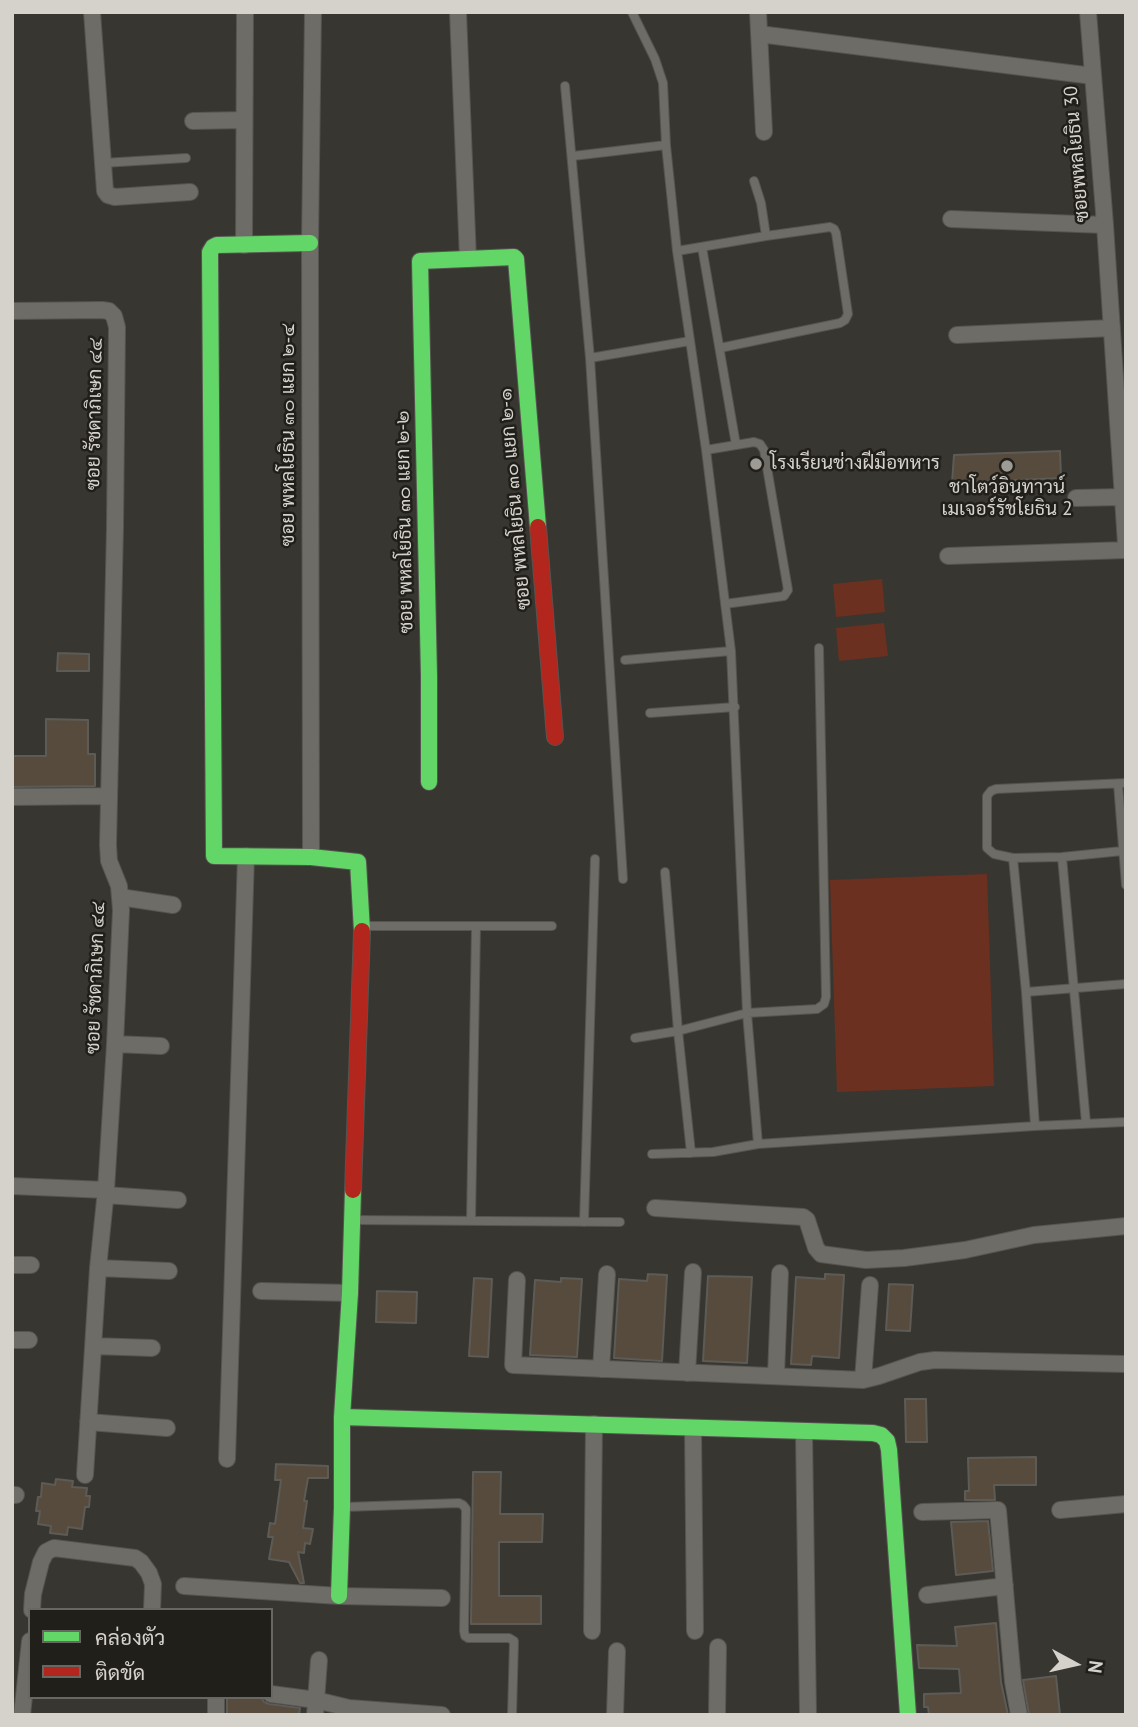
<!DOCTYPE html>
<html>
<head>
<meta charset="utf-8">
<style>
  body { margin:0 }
  #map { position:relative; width:1138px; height:1727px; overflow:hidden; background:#383630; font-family:"PT Sans",Sarabun,sans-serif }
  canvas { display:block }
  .frame { position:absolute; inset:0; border:14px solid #d5d2cc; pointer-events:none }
  .legend { position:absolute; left:28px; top:1608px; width:245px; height:91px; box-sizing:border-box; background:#211f1a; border:2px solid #696761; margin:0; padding:9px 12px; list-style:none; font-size:21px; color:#d5d2cc }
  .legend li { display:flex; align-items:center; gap:14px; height:35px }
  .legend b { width:35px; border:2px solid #696761 }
  .north { position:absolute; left:1040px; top:1629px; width:70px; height:70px; -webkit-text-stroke:5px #211f1a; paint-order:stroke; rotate:98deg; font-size:19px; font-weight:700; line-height:28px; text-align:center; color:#d5d2cc }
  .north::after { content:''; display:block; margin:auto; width:24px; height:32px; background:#d5d2cc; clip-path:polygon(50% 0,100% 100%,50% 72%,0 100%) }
</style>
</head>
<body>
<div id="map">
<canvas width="1138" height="1727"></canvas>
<div class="frame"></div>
<ul class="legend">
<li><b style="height:9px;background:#63d668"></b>คล่องตัว</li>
<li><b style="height:9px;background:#b3261e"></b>ติดขัด</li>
</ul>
<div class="north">N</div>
</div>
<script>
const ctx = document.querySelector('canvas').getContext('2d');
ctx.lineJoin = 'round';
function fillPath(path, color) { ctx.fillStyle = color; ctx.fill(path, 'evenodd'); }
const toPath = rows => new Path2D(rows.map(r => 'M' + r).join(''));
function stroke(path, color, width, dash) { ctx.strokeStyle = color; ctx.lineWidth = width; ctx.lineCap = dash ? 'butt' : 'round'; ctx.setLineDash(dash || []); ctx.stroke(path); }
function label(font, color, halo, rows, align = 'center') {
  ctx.font = font + ' "PT Sans",Sarabun,sans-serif'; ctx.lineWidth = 5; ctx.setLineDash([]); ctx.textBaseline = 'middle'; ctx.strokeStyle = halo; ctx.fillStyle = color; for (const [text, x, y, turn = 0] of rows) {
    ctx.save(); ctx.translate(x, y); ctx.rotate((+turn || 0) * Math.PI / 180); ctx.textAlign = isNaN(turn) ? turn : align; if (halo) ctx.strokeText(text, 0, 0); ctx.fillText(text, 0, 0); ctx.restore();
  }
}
fillPath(toPath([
  [882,579,885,612,836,617,833,584],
  [884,623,888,656,839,661,836,628],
  [987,874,994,1086,837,1092,830,880]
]), '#6c3021');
const building = toPath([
  [1060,451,1061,478,952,483,954,455,1060,451],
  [58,653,89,654,89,671,57,671,58,653],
  [46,719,88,720,88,754,95,754,95,786,12,787,12,756,46,756,46,719],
  [648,1274,667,1275,662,1361,614,1358,619,1279,647,1281,648,1274],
  [825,1274,844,1275,839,1358,812,1356,811,1365,791,1364,796,1277,825,1279,825,1274],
  [708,1276,752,1277,747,1363,703,1361,708,1276],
  [474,1278,492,1279,488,1357,469,1356,474,1278],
  [561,1278,582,1279,577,1357,530,1355,535,1280,561,1282,561,1278],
  [889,1284,913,1285,910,1331,886,1330,889,1284],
  [377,1291,417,1292,416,1323,376,1322,377,1291],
  [905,1399,926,1399,927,1442,906,1442,905,1399],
  [1036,1457,1036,1485,994,1485,995,1500,965,1500,965,1491,969,1491,968,1458,1036,1457],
  [276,1464,328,1466,328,1478,308,1478,304,1501,307,1501,303,1528,313,1529,310,1544,305,1543,304,1553,298,1552,304,1583,300,1583,289,1562,269,1559,273,1537,268,1537,270,1523,275,1524,281,1480,275,1480,276,1464],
  [473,1472,501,1472,500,1514,543,1514,542,1542,499,1542,499,1596,541,1596,541,1624,471,1624,473,1472],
  [56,1479,73,1481,72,1487,87,1488,86,1496,90,1496,89,1507,85,1507,82,1529,68,1527,67,1535,50,1533,51,1526,38,1524,40,1511,36,1511,38,1497,41,1497,42,1483,55,1485,56,1479],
  [988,1521,993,1571,956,1575,951,1522,988,1521],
  [996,1623,1001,1682,1008,1715,929,1715,928,1707,924,1707,924,1694,961,1693,959,1669,919,1668,917,1645,957,1646,955,1627,996,1623],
  [1056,1676,1060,1715,1029,1715,1023,1680,1056,1676],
  [227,1697,261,1697,264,1702,269,1704,300,1708,299,1715,227,1715,227,1697]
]);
fillPath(building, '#574b3e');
stroke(building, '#5d5b56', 2);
const lane = toPath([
  [632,12,655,59,663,83,666,145,677,251,706,450,731,651,747,1013,758,1144],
  [565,86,590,358,623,879],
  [573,156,666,145],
  [103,163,186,158],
  [754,181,761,203,766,236],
  [702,247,736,445],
  [677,251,766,236,830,227,834,229,836,233,848,314,845,320,840,323,720,348],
  [590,358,690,341],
  [706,450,754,442,760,444,764,450,788,590,784,596,725,604],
  [625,660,731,651],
  [650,713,735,707],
  [1118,784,1126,885],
  [1122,851,1062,857,1013,858,994,854,987,848,987,796,991,791,996,789,1126,783],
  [1062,857,1086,1123],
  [1013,858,1026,992,1035,1126],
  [665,872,678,1031,691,1153],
  [366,926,552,926],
  [1026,992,1126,984],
  [635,1038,678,1031,747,1013,817,1009,824,1004,826,997,819,648],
  [652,1154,713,1152,758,1144,1035,1126,1126,1122],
  [355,1220,620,1222],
  [471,1221,476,927],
  [584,1222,595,859],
  [345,1507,459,1503,463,1505,466,1509,464,1631,465,1636,468,1638,509,1638,514,1641,512,1715]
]);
const street = toPath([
  [92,12,105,191,108,195,115,197,190,192],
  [458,12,468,259],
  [758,12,764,132],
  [1088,12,1105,225,1126,544],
  [759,34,1093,76],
  [193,121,244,120],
  [951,219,1105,225],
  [244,245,245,12],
  [12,311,102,310,109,311,114,316,117,327,115,527,108,845,109,861,119,886,121,910,115,1044,106,1190,98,1268,85,1475],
  [957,335,1112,328],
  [1076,498,1123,497],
  [948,556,1126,550],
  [12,797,108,796],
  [311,857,310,243,313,12],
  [120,897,173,905],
  [115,1044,161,1046],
  [12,1186,106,1190],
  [105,1195,178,1200],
  [655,1208,803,1217,807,1220,816,1248,821,1254,866,1260,904,1258,965,1250,1034,1235,1126,1226],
  [12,1265,31,1265],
  [98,1268,169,1271],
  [517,1280,513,1365,863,1380,879,1376,920,1362,935,1360,1126,1364],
  [261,1291,350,1293],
  [12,1340,29,1340],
  [94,1346,152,1348],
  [601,1369,607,1274],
  [687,1373,693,1272],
  [776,1375,780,1273],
  [863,1380,870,1285],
  [88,1422,167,1428],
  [693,1428,695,1631],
  [804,1432,808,1715],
  [227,1459,246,856],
  [12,1495,16,1495],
  [1060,1510,1126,1504],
  [922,1512,998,1510,1013,1682,1019,1715],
  [184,1586,339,1596,442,1598],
  [927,1595,1005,1586],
  [32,1610,33,1594,41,1562,46,1552,54,1548,135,1558,141,1562,149,1573,153,1584,152,1610],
  [592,1631,594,1424],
  [271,1694,316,1700,349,1708,442,1715],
  [22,1715,30,1641],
  [216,1715,216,1697],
  [315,1715,319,1660],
  [615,1715,617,1651],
  [717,1715,718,1647]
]);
const fast = toPath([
  [310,243,217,245,213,247,210,252,214,856,311,857,358,862,362,931],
  [429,782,429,676,420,261,514,257,516,259,538,527],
  [342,1417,873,1433,881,1435,887,1441,889,1450,908,1715],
  [339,1596,342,1507,342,1417,350,1293,353,1190]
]);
const jam = toPath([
  [538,527,555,737],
  [353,1190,362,931]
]);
stroke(lane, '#565450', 10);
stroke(street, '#565450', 18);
stroke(fast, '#565450', 18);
stroke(jam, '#565450', 18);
stroke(lane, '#6e6c67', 8);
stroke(street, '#6e6c67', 16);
stroke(fast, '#63d668', 16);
stroke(jam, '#b3261e', 16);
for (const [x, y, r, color] of [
  [756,464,7,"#9e9b95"],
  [1007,466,7,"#9e9b95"]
]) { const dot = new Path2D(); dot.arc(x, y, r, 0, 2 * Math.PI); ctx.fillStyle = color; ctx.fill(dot); stroke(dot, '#211f1a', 2.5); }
label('19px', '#d5d2cc', '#211f1a', [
  ["ซอยพหลโยธิน 30",1077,154,-95],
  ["ซอย รัชดาภิเษก ๔๔",95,414,-89],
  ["ซอย พหลโยธิน ๓๐ แยก ๒-๔",289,435,-90],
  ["ซอย พหลโยธิน ๓๐ แยก ๒-๑",515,499,-95],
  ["ซอย พหลโยธิน ๓๐ แยก ๒-๒",405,522,-91],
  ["ซอย รัชดาภิเษก ๔๔",96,978,-88]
]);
label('19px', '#d5d2cc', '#211f1a', [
  ["โรงเรียนช่างฝีมือทหาร",770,464],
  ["ชาโตว์อินทาวน์",1007,488,"center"],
  ["เมเจอร์รัชโยธิน 2",1007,510,"center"]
], 'left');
</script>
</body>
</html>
